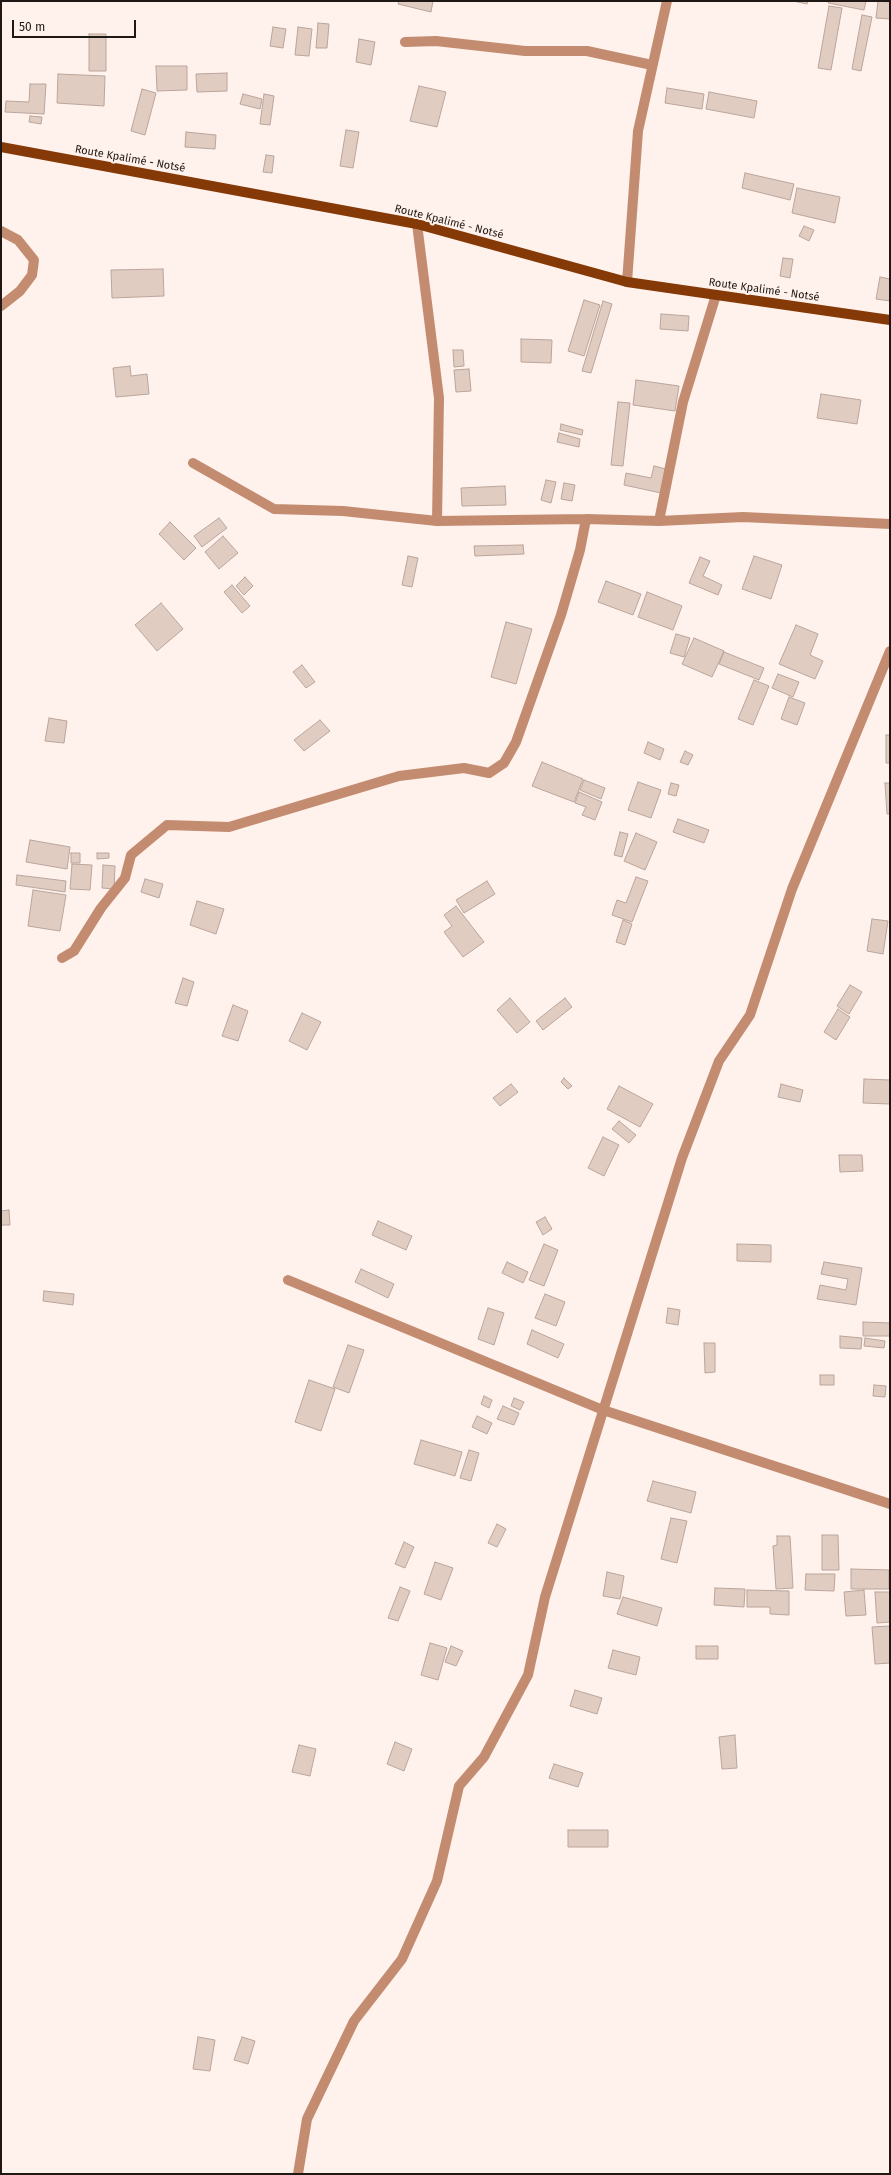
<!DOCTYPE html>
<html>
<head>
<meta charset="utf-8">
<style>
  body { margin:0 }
  #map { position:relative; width:891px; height:2175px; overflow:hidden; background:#fff1eb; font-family:"Fira Sans",sans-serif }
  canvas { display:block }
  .frame { position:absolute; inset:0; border:2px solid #1f1814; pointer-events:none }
  .scale { position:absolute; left:12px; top:20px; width:124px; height:18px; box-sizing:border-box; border:2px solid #1f1814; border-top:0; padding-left:5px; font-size:12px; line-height:14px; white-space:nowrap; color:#1f1814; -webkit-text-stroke:3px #fff1eb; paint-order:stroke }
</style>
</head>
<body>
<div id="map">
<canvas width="891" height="2175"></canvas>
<div class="frame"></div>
<div class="scale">50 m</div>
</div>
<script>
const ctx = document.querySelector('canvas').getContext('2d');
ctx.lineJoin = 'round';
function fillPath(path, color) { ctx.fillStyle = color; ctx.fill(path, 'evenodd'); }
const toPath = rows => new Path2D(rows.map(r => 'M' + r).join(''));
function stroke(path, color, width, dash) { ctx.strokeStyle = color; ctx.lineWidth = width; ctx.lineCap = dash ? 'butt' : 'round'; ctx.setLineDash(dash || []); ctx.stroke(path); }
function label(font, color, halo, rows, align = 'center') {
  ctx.font = font + ' "Fira Sans",sans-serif'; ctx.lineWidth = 4; ctx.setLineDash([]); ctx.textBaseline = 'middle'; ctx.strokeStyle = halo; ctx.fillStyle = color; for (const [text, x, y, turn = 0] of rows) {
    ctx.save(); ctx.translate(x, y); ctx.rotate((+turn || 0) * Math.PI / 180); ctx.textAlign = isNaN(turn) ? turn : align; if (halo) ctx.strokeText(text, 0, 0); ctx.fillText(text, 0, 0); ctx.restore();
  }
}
const building = toPath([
  [399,1,433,1,431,12,398,4,399,1],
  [793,1,808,1,807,4,793,1],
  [829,1,866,1,864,10,828,3,829,1],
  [878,1,890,2,890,19,876,18,878,1],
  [829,6,842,8,831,70,818,68,829,6],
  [862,15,872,17,861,71,852,69,862,15],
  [318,23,329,24,327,48,316,48,318,23],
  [273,27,286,29,283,48,270,46,273,27],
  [298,27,312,29,309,56,295,55,298,27],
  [89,34,106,34,106,71,89,71,89,34],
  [359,39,375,42,371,65,356,62,359,39],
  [156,66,187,66,187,90,157,91,156,66],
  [227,73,227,91,197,92,196,74,227,73],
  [58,74,105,76,104,106,57,103,58,74],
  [30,84,46,84,44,114,5,112,6,101,29,102,30,84],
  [419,86,446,92,437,127,410,121,419,86],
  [667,88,704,94,702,109,665,103,667,88],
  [142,89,156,93,145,135,131,131,142,89],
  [709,92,757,101,754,118,706,109,709,92],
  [243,94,262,99,260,109,240,104,243,94],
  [264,94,274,96,270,125,260,124,264,94],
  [30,116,42,117,41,124,29,122,30,116],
  [346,130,359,132,353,168,340,166,346,130],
  [186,132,216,135,215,149,185,147,186,132],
  [266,155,274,156,272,173,263,172,266,155],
  [745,173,794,184,790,200,742,188,745,173],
  [797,188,840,197,835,223,792,213,797,188],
  [804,226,814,230,809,241,799,236,804,226],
  [783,258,793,259,790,278,780,276,783,258],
  [163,269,164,296,112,298,111,270,163,269],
  [880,277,890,279,890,301,876,299,880,277],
  [584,300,600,305,584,356,568,351,584,300],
  [603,301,612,304,591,373,582,371,603,301],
  [661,314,689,316,688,331,660,329,661,314],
  [521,339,552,340,551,363,521,362,521,339],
  [453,350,463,350,464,366,454,367,453,350],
  [130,366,131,376,147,374,149,394,116,397,113,368,130,366],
  [469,369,471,391,456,392,454,370,469,369],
  [636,380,679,386,675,411,633,405,636,380],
  [821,394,861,400,857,424,817,418,821,394],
  [618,402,630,403,623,466,611,465,618,402],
  [561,424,583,430,582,435,560,430,561,424],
  [559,433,580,439,579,447,557,442,559,433],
  [654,466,666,469,661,493,624,485,626,473,651,478,654,466],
  [546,480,556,482,551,503,541,500,546,480],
  [564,483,575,485,572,501,561,499,564,483],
  [505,486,506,505,462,506,461,488,505,486],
  [219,518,227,528,202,547,194,536,219,518],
  [170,522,196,548,184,560,159,534,170,522],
  [223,536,238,553,219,569,205,552,223,536],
  [523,545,524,554,475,556,474,546,523,545],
  [408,556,418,558,412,587,402,585,408,556],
  [754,556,782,565,771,599,742,589,754,556],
  [700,557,710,561,703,576,722,585,718,595,689,583,700,557],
  [245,577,253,586,244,595,236,586,245,577],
  [606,581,641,594,633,615,598,602,606,581],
  [232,585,250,606,242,613,224,592,232,585],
  [647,592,682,606,673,630,638,617,647,592],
  [161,603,183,629,157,651,135,625,161,603],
  [506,622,532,629,516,684,491,677,506,622],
  [796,625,818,634,810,655,823,661,815,679,779,664,796,625],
  [676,634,690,638,684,657,670,653,676,634],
  [694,638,724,651,712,677,682,664,694,638],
  [724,652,764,668,759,680,719,664,724,652],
  [302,665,315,682,306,688,293,672,302,665],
  [778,674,799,682,793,697,772,688,778,674],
  [754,680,769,686,753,725,738,719,754,680],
  [789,697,805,703,797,725,781,719,789,697],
  [49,718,67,721,64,743,45,741,49,718],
  [320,720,330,731,304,751,294,740,320,720],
  [886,735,890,735,890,763,886,763,886,735],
  [648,742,664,749,660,760,644,753,648,742],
  [685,751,693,755,688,765,680,762,685,751],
  [542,762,583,779,574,802,532,786,542,762],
  [584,780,605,788,601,799,580,790,584,780],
  [638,782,661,790,651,818,628,810,638,782],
  [671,783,679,785,676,796,668,794,671,783],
  [885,783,890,783,890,814,887,814,885,783],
  [579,792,602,802,595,820,582,815,586,807,575,803,579,792],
  [678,819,709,830,704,843,673,832,678,819],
  [620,832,628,834,622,857,614,855,620,832],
  [636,833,657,842,645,870,624,861,636,833],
  [30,840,70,847,67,869,26,862,30,840],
  [71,853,80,853,80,863,71,863,71,853],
  [97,853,109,853,109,858,97,859,97,853],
  [72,864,92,865,90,890,70,889,72,864],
  [103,865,115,866,114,889,102,888,103,865],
  [17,875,66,881,65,892,16,885,17,875],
  [636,877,648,881,632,922,612,915,617,900,626,903,636,877],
  [145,879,163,884,159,898,141,892,145,879],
  [487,881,495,894,464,913,456,900,487,881],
  [33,890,66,895,60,931,28,926,33,890],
  [197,901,224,909,216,934,190,925,197,901],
  [456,906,484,942,463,957,444,932,452,926,444,915,456,906],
  [872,919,888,921,883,954,867,951,872,919],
  [623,920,632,924,625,945,616,942,623,920],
  [183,978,194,982,187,1006,175,1003,183,978],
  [850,985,862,992,849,1014,837,1006,850,985],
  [510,998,530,1022,517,1033,497,1010,510,998],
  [565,998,572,1007,543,1030,536,1021,565,998],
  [233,1005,248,1011,238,1041,222,1036,233,1005],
  [838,1009,850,1017,836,1040,824,1032,838,1009],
  [302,1013,321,1022,307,1050,289,1041,302,1013],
  [564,1078,572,1086,568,1089,561,1082,564,1078],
  [864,1079,890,1080,890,1104,863,1103,864,1079],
  [511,1084,518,1092,500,1106,493,1098,511,1084],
  [781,1084,803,1090,800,1102,778,1097,781,1084],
  [619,1086,653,1104,640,1127,607,1109,619,1086],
  [619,1121,636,1135,629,1143,612,1129,619,1121],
  [603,1137,619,1145,604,1176,588,1168,603,1137],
  [839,1155,862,1155,863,1171,840,1172,839,1155],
  [9,1210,10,1225,1,1225,1,1211,9,1210],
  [545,1217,552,1229,543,1235,536,1222,545,1217],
  [378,1221,412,1236,406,1250,372,1235,378,1221],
  [544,1244,558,1250,544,1286,529,1280,544,1244],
  [737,1244,771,1245,771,1262,737,1261,737,1244],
  [507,1262,528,1272,523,1283,502,1273,507,1262],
  [824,1262,862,1268,856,1305,817,1299,820,1285,846,1290,848,1279,821,1274,824,1262],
  [361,1269,394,1284,388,1298,355,1282,361,1269],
  [44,1291,74,1294,73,1305,43,1301,44,1291],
  [545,1294,565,1302,556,1326,535,1318,545,1294],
  [488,1308,504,1313,494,1345,478,1339,488,1308],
  [668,1308,680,1310,678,1325,666,1323,668,1308],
  [863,1322,890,1323,890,1336,863,1336,863,1322],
  [532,1330,564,1344,558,1358,527,1344,532,1330],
  [840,1336,862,1338,861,1349,840,1348,840,1336],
  [865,1338,885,1341,884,1348,864,1346,865,1338],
  [704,1343,715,1343,715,1372,705,1373,704,1343],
  [348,1345,364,1350,349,1393,333,1387,348,1345],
  [820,1375,834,1375,834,1385,820,1385,820,1375],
  [309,1380,335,1389,321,1431,295,1422,309,1380],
  [874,1385,886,1386,885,1397,873,1396,874,1385],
  [484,1396,492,1400,489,1408,481,1404,484,1396],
  [514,1398,524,1402,520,1410,511,1406,514,1398],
  [503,1406,519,1413,514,1425,497,1419,503,1406],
  [477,1416,492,1423,487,1434,472,1427,477,1416],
  [421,1440,462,1452,455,1476,414,1464,421,1440],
  [469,1450,479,1453,471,1481,460,1478,469,1450],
  [653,1481,696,1492,691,1513,647,1501,653,1481],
  [671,1518,687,1521,677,1563,661,1559,671,1518],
  [497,1524,506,1529,497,1547,488,1543,497,1524],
  [822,1535,838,1535,839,1570,822,1570,822,1535],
  [777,1536,790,1536,793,1588,776,1589,773,1546,777,1545,777,1536],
  [404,1542,414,1547,405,1568,395,1564,404,1542],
  [435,1562,453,1568,441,1600,424,1594,435,1562],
  [851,1569,889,1570,889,1589,851,1589,851,1569],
  [607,1572,624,1576,620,1599,603,1596,607,1572],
  [806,1574,835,1574,834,1591,805,1590,806,1574],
  [400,1587,410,1591,398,1621,388,1618,400,1587],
  [715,1588,745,1589,744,1607,714,1605,715,1588],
  [747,1590,789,1591,789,1615,770,1614,770,1607,747,1607,747,1590],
  [864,1590,866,1615,846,1616,844,1592,864,1590],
  [875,1592,890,1592,890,1622,877,1623,875,1592],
  [623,1597,662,1608,657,1626,617,1614,623,1597],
  [890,1626,890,1663,875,1664,872,1627,890,1626],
  [430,1643,447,1648,438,1680,421,1675,430,1643],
  [451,1646,463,1651,456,1666,445,1662,451,1646],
  [696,1646,718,1646,718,1659,696,1659,696,1646],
  [613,1650,640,1657,636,1675,608,1668,613,1650],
  [575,1690,602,1698,597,1714,570,1706,575,1690],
  [735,1735,737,1768,722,1769,719,1737,735,1735],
  [395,1742,412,1749,404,1771,387,1764,395,1742],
  [299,1745,316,1749,310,1776,292,1772,299,1745],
  [554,1764,583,1773,578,1787,549,1778,554,1764],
  [568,1830,608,1830,608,1847,568,1847,568,1830],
  [198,2037,215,2040,210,2071,193,2069,198,2037],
  [242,2037,255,2041,248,2064,234,2060,242,2037]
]);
fillPath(building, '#e1ccc1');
stroke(building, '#baa59c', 1);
stroke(toPath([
  [405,42,436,41,525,51,587,51,652,65],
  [417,224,439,398,437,521],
  [1,231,18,240,34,260,32,275,20,291,1,306],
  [627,282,638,131,667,1],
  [193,463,274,509,343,511,437,521,586,519],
  [659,521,683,402,716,295],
  [62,958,74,951,101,908,125,878,131,855,167,825,229,827,399,776,464,768,489,773,504,763,516,742,561,615,580,550,586,519,659,521,743,517,890,524],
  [288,1280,603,1410,890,1504],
  [298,2174,307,2119,354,2021,402,1959,437,1881,459,1786,484,1757,528,1675,545,1597,682,1158,719,1061,750,1015,792,889,890,651]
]), '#c38c71', 10);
stroke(toPath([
  [1,147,417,224,627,282,890,320]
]), '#843907', 10);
label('11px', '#1f1814', '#fff1eb', [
  ["Route Kpalimé - Notsé",130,159,10],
  ["Route Kpalimé - Notsé",449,222,14],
  ["Route Kpalimé - Notsé",764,290,8]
]);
</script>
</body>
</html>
